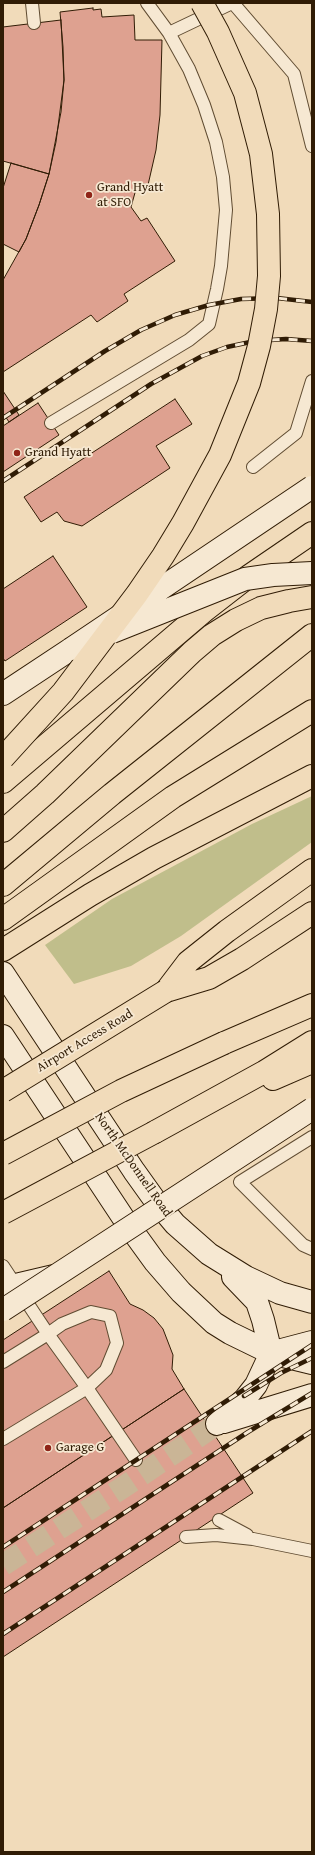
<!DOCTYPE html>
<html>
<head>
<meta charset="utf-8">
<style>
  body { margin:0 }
  #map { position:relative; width:315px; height:1855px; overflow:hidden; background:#f1dbba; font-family:"Gentium Book Plus",serif }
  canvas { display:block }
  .frame { position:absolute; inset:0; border:4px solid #301c05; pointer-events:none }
</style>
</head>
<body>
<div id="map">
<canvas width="315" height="1855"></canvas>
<div class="frame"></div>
</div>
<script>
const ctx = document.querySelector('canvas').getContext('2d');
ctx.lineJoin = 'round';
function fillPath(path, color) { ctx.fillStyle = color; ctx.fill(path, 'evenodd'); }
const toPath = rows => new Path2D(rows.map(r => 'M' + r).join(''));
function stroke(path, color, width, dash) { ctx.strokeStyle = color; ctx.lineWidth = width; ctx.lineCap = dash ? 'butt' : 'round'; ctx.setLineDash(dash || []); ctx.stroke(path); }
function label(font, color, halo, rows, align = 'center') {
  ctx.font = font + ' "Gentium Book Plus",serif'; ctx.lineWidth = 3.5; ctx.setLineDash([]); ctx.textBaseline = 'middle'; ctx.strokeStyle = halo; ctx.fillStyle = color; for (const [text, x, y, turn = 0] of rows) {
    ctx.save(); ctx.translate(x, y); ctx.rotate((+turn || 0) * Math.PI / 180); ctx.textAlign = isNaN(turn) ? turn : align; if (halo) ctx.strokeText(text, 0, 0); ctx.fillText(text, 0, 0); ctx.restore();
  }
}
fillPath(toPath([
  [312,796,312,842,181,936,131,966,74,984,45,945,112,899,252,824]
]), '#c0be8b');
const building = toPath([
  [93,8,93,10,101,9,102,17,134,15,135,40,162,40,160,115,156,150,148,185,138,182,131,207,141,221,147,218,175,261,124,294,128,301,97,322,91,315,3,372,3,280,26,239,39,205,49,174,56,142,64,80,63,47,60,12,93,8],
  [61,20,64,80,61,112,49,174,3,161,3,27,61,20],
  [11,163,49,174,39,205,26,239,19,252,3,244,3,188,11,163],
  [3,391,19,415,9,422,3,413,3,391],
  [175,399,192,424,156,446,170,468,82,526,64,521,57,512,41,522,24,497,175,399],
  [38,403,59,435,3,472,3,426,38,403],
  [53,556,87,607,5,661,3,658,3,589,53,556],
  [109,1271,130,1304,143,1310,154,1318,163,1329,173,1355,172,1369,184,1389,3,1508,3,1340,109,1271],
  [184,1389,253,1493,3,1657,3,1508,184,1389]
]);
fillPath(building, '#dea190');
stroke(building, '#301c05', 1);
stroke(toPath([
  [3,1565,125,1486,217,1424]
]), '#cab596', 22, [22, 11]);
const lane = toPath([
  [32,3,34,23],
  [233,3,294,74,312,146],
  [169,33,232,3],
  [51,423,189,340,209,324,217,289,221,266,226,210,223,177,216,142,204,105,189,69,169,33,147,3],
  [253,467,296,433,312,381],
  [312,1137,240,1182,303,1245,312,1249],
  [3,1266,38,1319,48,1334,87,1388,106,1370,117,1343,110,1316,91,1312,62,1324,48,1334,3,1362],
  [3,1439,87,1388,136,1460],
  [219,1520,247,1535],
  [186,1537,216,1535,253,1539,312,1551]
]);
const secondary = toPath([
  [3,694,71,649],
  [3,973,134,1171,154,1199,175,1224,209,1254,246,1277,280,1293,312,1302],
  [3,1036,126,1222,155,1262,181,1292,214,1323,230,1333,271,1353,312,1363],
  [3,1288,54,1276],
  [274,1352,312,1342],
  [224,1422,312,1395],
  [217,1424,245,1399,256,1385,271,1353,263,1320,257,1302,233,1277]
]);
const primary = toPath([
  [3,831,45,794,192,652,212,635,236,620,261,608,289,601,312,597],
  [224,1043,312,1005]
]);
const highway = toPath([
  [3,782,204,611,249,576,312,533],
  [3,885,112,794,312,635],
  [3,919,173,797,312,711],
  [3,950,90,895,154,858,312,776],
  [166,991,188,962,227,931,312,870],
  [166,991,209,978,242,959,312,913],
  [273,1079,312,1062],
  [155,1132,264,1072,312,1042]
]);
stroke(lane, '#604c32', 14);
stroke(secondary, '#301c05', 24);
stroke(primary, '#301c05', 24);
stroke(highway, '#301c05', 24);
stroke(lane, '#f6e8d2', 12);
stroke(secondary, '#f6e8d2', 22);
stroke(primary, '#f1dbba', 22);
stroke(highway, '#f1dbba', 22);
const rail = toPath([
  [3,418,105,351,141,330,175,315,209,305,241,299,277,298,312,302],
  [3,481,151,384,202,356,227,347,255,341,286,339,312,341],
  [244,1396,281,1373,312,1358],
  [3,1547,312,1345],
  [3,1592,248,1432,312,1393],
  [3,1634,312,1431]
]);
stroke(rail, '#301c05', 4.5);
stroke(rail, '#f6e8d2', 3, [9]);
const secondaryBridge = toPath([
  [112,632,245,579,273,575,312,573],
  [71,649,312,487],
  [3,1310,312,1109]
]);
const primaryBridge = toPath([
  [3,1091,166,991],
  [3,1154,121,1091,224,1043]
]);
const highwayBridge = toPath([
  [3,758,63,692,137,594,163,556,183,523,220,455,249,383,259,346,266,309,269,276,268,214,261,154,245,93,218,32,202,3],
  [3,1213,155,1132]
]);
stroke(secondaryBridge, '#301c05', 24, []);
stroke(primaryBridge, '#301c05', 24, []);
stroke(highwayBridge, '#301c05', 24, []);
stroke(secondaryBridge, '#f6e8d2', 22);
stroke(primaryBridge, '#f1dbba', 22);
stroke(highwayBridge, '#f1dbba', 22);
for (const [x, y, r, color] of [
  [89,195,4,"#8f2418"],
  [17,453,4,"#8f2418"],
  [48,1448,4,"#8f2418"]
]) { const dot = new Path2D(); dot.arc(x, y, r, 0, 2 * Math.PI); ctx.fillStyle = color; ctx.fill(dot); stroke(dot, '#f6e8d2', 1.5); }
label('13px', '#301c05', '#f6e8d2', [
  ["Grand Hyatt",97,188],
  ["at SFO",97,203],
  ["Grand Hyatt",25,453],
  ["Garage G",56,1448]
], 'left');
label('13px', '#301c05', '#f6e8d2', [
  ["Airport Access Road",85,1041,-31],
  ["North McDonnell Road",133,1165,55]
]);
</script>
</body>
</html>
